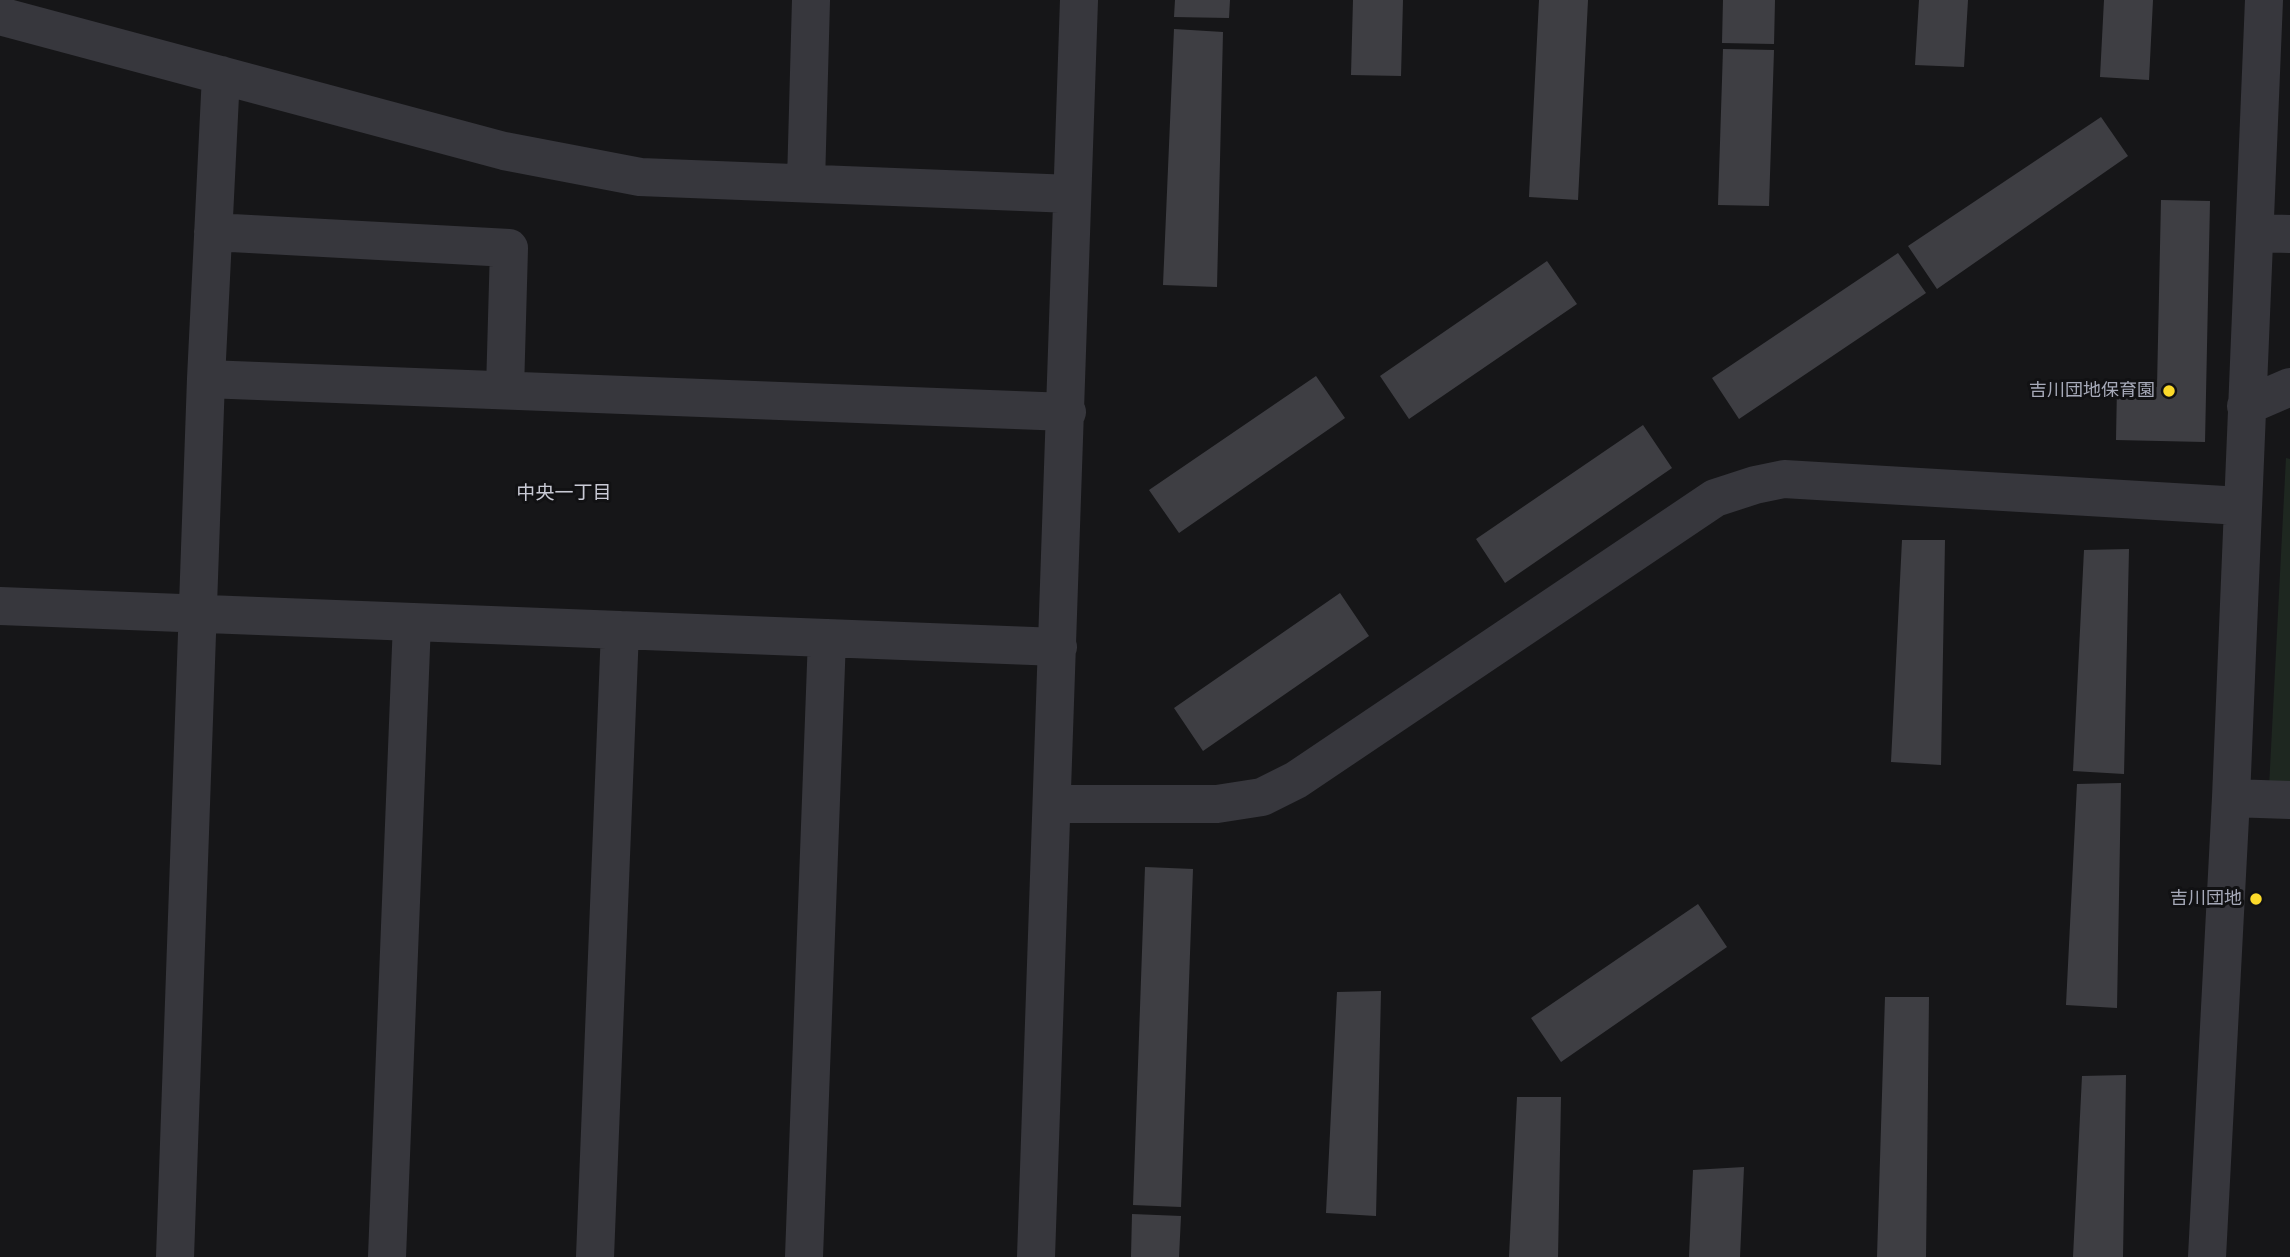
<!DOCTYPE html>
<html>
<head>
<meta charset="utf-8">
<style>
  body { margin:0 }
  canvas { display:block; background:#161618 }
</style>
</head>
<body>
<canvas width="2290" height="1257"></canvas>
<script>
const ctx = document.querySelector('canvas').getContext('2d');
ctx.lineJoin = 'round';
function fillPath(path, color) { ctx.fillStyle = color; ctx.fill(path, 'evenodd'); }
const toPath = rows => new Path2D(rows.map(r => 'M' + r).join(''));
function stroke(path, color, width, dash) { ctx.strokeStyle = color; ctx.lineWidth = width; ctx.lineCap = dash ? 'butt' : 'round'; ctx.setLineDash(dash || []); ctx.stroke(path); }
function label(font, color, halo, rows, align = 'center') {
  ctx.font = font + ' "Varela Round","Noto Sans JP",sans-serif'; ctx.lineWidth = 6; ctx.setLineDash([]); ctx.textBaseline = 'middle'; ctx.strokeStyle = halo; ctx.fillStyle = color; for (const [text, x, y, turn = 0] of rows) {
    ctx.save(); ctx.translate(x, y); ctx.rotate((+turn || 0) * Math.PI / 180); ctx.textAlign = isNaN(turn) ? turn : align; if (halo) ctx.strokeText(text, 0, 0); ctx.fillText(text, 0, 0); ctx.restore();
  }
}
fillPath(toPath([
  [2286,458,2290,459,2290,789,2269,788]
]), '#1e2720');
fillPath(toPath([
  [1175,0,1230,0,1229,18,1174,17],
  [1353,0,1403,0,1401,76,1351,75],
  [1539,0,1588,0,1578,200,1529,197],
  [1723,0,1775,0,1774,44,1722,43],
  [1919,0,1968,0,1964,67,1915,65],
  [2104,0,2153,0,2149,80,2100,77],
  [1174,29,1223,32,1217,287,1163,285],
  [1723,49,1774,50,1769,206,1718,205],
  [2101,117,2128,156,1937,289,1908,246],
  [2161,200,2210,201,2205,442,2116,440,2117,387,2157,387],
  [1898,253,1926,293,1739,419,1712,378],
  [1547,261,1577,304,1409,419,1380,376],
  [1316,376,1345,418,1179,533,1149,490],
  [1643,425,1672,468,1505,583,1476,539],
  [1902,540,1945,540,1941,765,1891,762],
  [2129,549,2124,774,2073,771,2084,550],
  [1340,593,1369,636,1203,751,1174,708],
  [2121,783,2117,1008,2066,1005,2077,784],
  [1145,867,1193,869,1181,1207,1133,1205],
  [1698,904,1727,947,1561,1062,1531,1018],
  [1381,991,1376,1216,1326,1213,1337,992],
  [1885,997,1929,997,1926,1257,1877,1257],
  [2126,1075,2123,1257,2073,1257,2082,1076],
  [1517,1097,1561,1097,1558,1257,1509,1257],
  [1744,1167,1740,1257,1689,1257,1693,1170],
  [1132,1214,1181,1216,1179,1257,1131,1257]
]), '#3e3e43');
stroke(toPath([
  [0,16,504,151,640,177,1072,194],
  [806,183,811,0],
  [213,232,509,248,505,390],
  [2255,233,2290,234],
  [206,379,1067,412],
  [2246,406,2290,387],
  [0,606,1058,647],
  [2231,798,2290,800],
  [1053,804,1217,804,1262,797,1296,780,1715,498,1755,485,1784,479,2241,506],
  [175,1257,206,379,221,75],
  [387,1257,412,622],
  [595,1257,620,630],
  [804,1257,827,638],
  [1036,1257,1079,0],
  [2207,1257,2231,798,2264,0]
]), '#37373d', 38);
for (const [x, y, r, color] of [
  [2169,391,7,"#fcda2a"],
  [2256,899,7,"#fcda2a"]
]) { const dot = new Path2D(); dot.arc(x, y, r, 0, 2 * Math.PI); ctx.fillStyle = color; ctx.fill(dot); stroke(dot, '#111113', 2.5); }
label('18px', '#a7aab9', '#111113', [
  ["吉川団地保育園",2155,391],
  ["吉川団地",2242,899]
], 'right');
label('19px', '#c9cad5', '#111113', [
  ["中央一丁目",564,494]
]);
</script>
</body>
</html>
